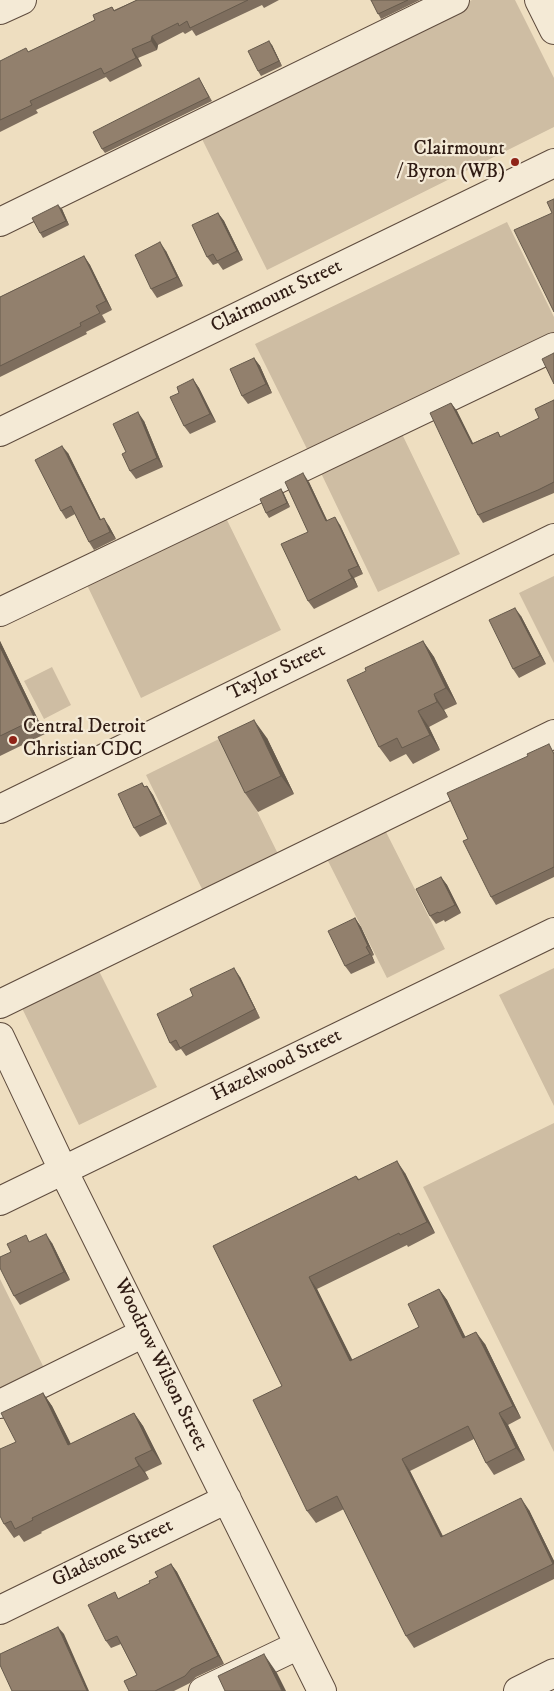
<!DOCTYPE html>
<html>
<head>
<meta charset="utf-8">
<style>
  body { margin:0 }
  canvas { display:block; background:#eedec0 }
</style>
</head>
<body>
<canvas width="554" height="1691"></canvas>
<script>
const ctx = document.querySelector('canvas').getContext('2d');
ctx.lineJoin = 'round';
function fillPath(path, color) { ctx.fillStyle = color; ctx.fill(path, 'evenodd'); }
const toPath = rows => new Path2D(rows.map(r => 'M' + r).join(''));
function stroke(path, color, width, dash) { ctx.strokeStyle = color; ctx.lineWidth = width; ctx.lineCap = dash ? 'butt' : 'round'; ctx.setLineDash(dash || []); ctx.stroke(path); }
function label(font, color, halo, rows, align = 'center') {
  ctx.font = font + ' "IM FELL DW Pica",serif'; ctx.lineWidth = 4.5; ctx.setLineDash([]); ctx.textBaseline = 'middle'; ctx.strokeStyle = halo; ctx.fillStyle = color; for (const [text, x, y, turn = 0] of rows) {
    ctx.save(); ctx.translate(x, y); ctx.rotate((+turn || 0) * Math.PI / 180); ctx.textAlign = isNaN(turn) ? turn : align; if (halo) ctx.strokeText(text, 0, 0); ctx.fillText(text, 0, 0); ctx.restore();
  }
}
fillPath(toPath([
  [472,0,515,0,554,78,554,127,267,270,200,135],
  [507,222,554,317,554,332,308,451,255,344],
  [402,434,460,554,378,592,321,473],
  [226,518,281,630,141,698,87,585],
  [554,576,554,663,519,593],
  [52,667,71,705,44,719,24,681],
  [221,738,280,858,205,895,146,775],
  [384,828,445,949,387,978,326,857],
  [97,967,157,1087,79,1125,20,1004],
  [554,968,554,1106,499,995],
  [554,1123,554,1452,423,1187],
  [0,1279,45,1370,0,1392]
]), '#cebda3');
const minor = toPath([
  [539,0,554,30],
  [0,10,22,0],
  [0,222,455,0],
  [0,432,554,163],
  [0,612,554,347],
  [0,809,554,538],
  [0,1004,554,734],
  [0,1037,63,1170,322,1691],
  [0,1201,554,932],
  [0,1404,144,1333],
  [0,1610,227,1499],
  [203,1691,299,1645],
  [518,1691,554,1673]
]);
stroke(minor, '#5f4c3e', 30);
stroke(minor, '#f4ead6', 28);
fillPath(toPath([
  [137,0,279,0,264,8,262,5,196,36,192,30,185,34,183,32,158,45,157,50,138,58,142,66,110,82,106,77,36,110,38,113,0,132,0,61,29,52,95,20,112,7,114,10],
  [371,0,420,0,381,19],
  [272,45,282,66,261,76,258,71],
  [199,78,212,101,105,153,102,149],
  [62,209,69,225,43,238,40,233],
  [218,213,224,221,243,260,223,270,218,263,213,265,207,257],
  [166,251,183,286,157,298,151,289],
  [84,256,90,265,112,310,102,315,106,322,86,332,87,334,0,377,0,297],
  [254,358,260,366,272,393,248,404,242,396],
  [193,379,199,388,216,422,190,434,184,426,179,393],
  [554,400,554,493,483,523,478,515,451,403,457,411,473,443,498,432,501,437,539,418],
  [144,421,163,467,136,479,130,471,126,452],
  [68,453,101,520,109,526,116,539,94,550,89,542,75,514,66,519,61,511],
  [309,482,327,520,340,525,363,574,354,578,358,587,314,609,308,601,308,532],
  [281,489,284,494,290,507,269,518,266,513],
  [521,616,546,664,519,678,513,669],
  [0,641,45,734,0,756],
  [423,641,434,657,457,704,444,710,448,717,429,727,440,750,413,764,406,754,390,762,379,747,366,671],
  [267,738,294,794,258,812,245,793],
  [554,751,554,877,496,905,491,897],
  [142,783,145,787,147,786,153,795,167,824,140,837,134,828],
  [441,877,447,885,461,913,445,922,444,920,436,924,430,916],
  [355,918,361,927,374,955,372,956,375,963,351,974,345,966],
  [240,977,260,1018,186,1056,181,1049,176,1051,170,1043],
  [405,1173,435,1233,408,1247,407,1245,317,1289,352,1360,419,1327,439,1289,447,1300,465,1337,485,1344,521,1418,508,1425,525,1460,494,1475,486,1463,474,1439,410,1471,443,1536,529,1510,554,1561,554,1579,414,1648,406,1636,344,1509,316,1523,307,1511,282,1386,213,1246,356,1176,359,1179],
  [31,1242,52,1243,70,1280,20,1305,14,1296,11,1252],
  [43,1393,52,1406,71,1444,134,1413,143,1426,162,1464,145,1472,149,1479,41,1532,42,1533,24,1542,19,1535,14,1538,4,1524,16,1442],
  [171,1564,177,1572,224,1664,196,1677,190,1683,174,1691,129,1691,137,1675,121,1644,111,1648,106,1641,119,1598,150,1583]
]), '#7e6e5e');
fillPath(toPath([
  [152,36,158,45,157,50,151,41],
  [269,41,272,45,282,66,279,61],
  [132,49,138,58,142,66,136,58],
  [58,205,62,209,69,225,66,221],
  [218,213,224,221,243,260,237,251],
  [160,242,166,251,183,286,177,277],
  [84,256,90,265,112,310,106,301],
  [254,358,260,366,272,393,266,384],
  [193,379,199,388,216,422,210,414],
  [451,403,457,411,477,452,472,444],
  [138,412,144,421,163,467,157,458],
  [62,446,68,453,105,528,100,520],
  [303,473,309,482,331,529,326,521],
  [281,489,284,494,290,507,287,503],
  [335,517,340,525,363,574,358,566],
  [104,518,109,526,116,539,110,532],
  [348,570,354,578,358,587,352,578],
  [515,608,521,616,546,664,540,656],
  [0,641,45,734,35,719,0,647],
  [423,641,434,657,457,704,446,688],
  [434,694,444,710,448,717,437,702],
  [418,711,429,727,440,750,430,735],
  [254,720,267,738,294,794,281,776],
  [147,786,153,795,167,824,161,815],
  [441,877,447,885,461,913,455,905],
  [355,918,361,927,374,955,368,946],
  [366,947,372,956,375,963,370,954],
  [234,968,240,977,260,1018,255,1009],
  [397,1161,405,1173,435,1233,427,1222],
  [46,1234,52,1243,70,1280,64,1272],
  [309,1277,317,1289,359,1373,350,1361],
  [439,1289,447,1300,472,1350,463,1338],
  [476,1332,485,1344,521,1418,513,1406],
  [43,1393,52,1406,78,1459,68,1445],
  [134,1413,143,1426,162,1464,152,1450],
  [499,1413,508,1425,525,1460,516,1448],
  [135,1458,145,1472,149,1479,139,1466],
  [402,1459,410,1471,449,1549,441,1537],
  [521,1498,529,1510,554,1561,554,1565],
  [171,1564,177,1572,224,1664,218,1656],
  [58,1627,64,1634,89,1691,87,1691],
  [264,1654,277,1673,286,1691,282,1691]
]), '#665a4c');
const building = toPath([
  [137,0,248,0,190,28,187,21,179,26,178,23,152,36,151,41,132,49,136,58,104,74,101,68,30,101,32,105,0,120,0,61,26,48,28,52,95,20,93,15,112,7,114,11,137,0],
  [371,0,408,0,378,14,371,0],
  [269,41,279,61,258,71,248,51,269,41],
  [199,78,209,97,102,149,93,132,199,78],
  [554,199,554,312,514,230,552,213,547,202,554,199],
  [58,205,66,221,40,233,32,218,58,205],
  [218,213,237,251,217,261,213,254,207,257,192,225,218,213],
  [160,242,177,277,151,289,135,255,160,242],
  [84,256,106,301,96,306,100,313,80,323,81,326,0,366,0,297,84,256],
  [554,353,554,384,542,359,554,353],
  [254,358,266,384,242,396,230,369,254,358],
  [193,379,210,414,184,426,170,397,179,393,177,387,193,379],
  [554,400,554,482,538,490,478,515,430,413,451,403,472,444,498,432,500,437,539,418,535,409,554,400],
  [138,412,157,458,130,471,122,454,126,452,113,424,138,412],
  [62,446,100,520,104,518,110,532,89,542,71,506,61,511,35,460,62,446],
  [303,473,326,521,335,517,358,566,348,570,352,578,308,601,281,544,308,532,285,482,303,473],
  [281,489,287,503,266,513,260,499,281,489],
  [515,608,540,656,513,669,489,620,515,608],
  [423,641,446,688,434,694,437,702,418,711,430,735,402,748,397,738,379,747,347,680,366,671,365,668,423,641],
  [0,647,35,719,0,736,0,647],
  [254,720,281,776,245,793,218,737,254,720],
  [549,744,554,754,554,867,491,897,463,841,468,839,447,793,528,756,527,754,549,744],
  [142,783,144,787,147,786,161,815,134,828,118,794,142,783],
  [441,877,455,905,439,913,438,912,430,916,416,889,441,877],
  [355,918,368,946,366,947,370,954,345,966,328,931,355,918],
  [234,968,255,1009,180,1048,176,1040,170,1043,157,1014,193,996,190,989,234,968],
  [397,1161,427,1222,400,1235,399,1233,309,1277,350,1361,419,1327,408,1304,439,1289,463,1338,476,1332,513,1406,499,1413,516,1448,486,1463,468,1426,402,1459,441,1537,521,1498,553,1564,406,1636,337,1496,307,1511,253,1400,282,1386,213,1246,356,1176,358,1180,397,1161],
  [46,1234,64,1272,14,1296,0,1268,0,1257,11,1252,7,1244,26,1235,29,1242,46,1234],
  [43,1393,68,1445,134,1413,152,1450,135,1458,139,1466,32,1518,33,1520,15,1529,11,1521,4,1524,0,1516,0,1449,16,1442,1,1413,43,1393],
  [171,1564,218,1656,191,1669,185,1676,155,1691,129,1691,124,1681,137,1675,117,1636,106,1641,88,1605,115,1592,118,1599,150,1583,149,1581,158,1577,155,1572,171,1564],
  [58,1627,87,1691,12,1691,0,1665,0,1654,58,1627],
  [264,1654,282,1691,225,1691,218,1676,264,1654]
]);
fillPath(building, '#92806d');
stroke(building, '#665a4c', 1);
for (const [x, y, r, color] of [
  [515,162,5,"#8f2418"],
  [13,740,5,"#8f2418"]
]) { const dot = new Path2D(); dot.arc(x, y, r, 0, 2 * Math.PI); ctx.fillStyle = color; ctx.fill(dot); stroke(dot, '#f4ead6', 2); }
label('20px', '#2f1b13', '#f4ead6', [
  ["Clairmount",505,150],
  ["/ Byron (WB)",505,173],
  ["Central Detroit",23,728,"left"],
  ["Christian CDC",23,751,"left"]
], 'right');
label('20px', '#2f1b13', '#f4ead6', [
  ["Clairmount Street",277,297,-26],
  ["Taylor Street",277,673,-26],
  ["Hazelwood Street",277,1066,-26],
  ["Woodrow Wilson Street",160,1365,64],
  ["Gladstone Street",113,1554,-26]
]);
</script>
</body>
</html>
